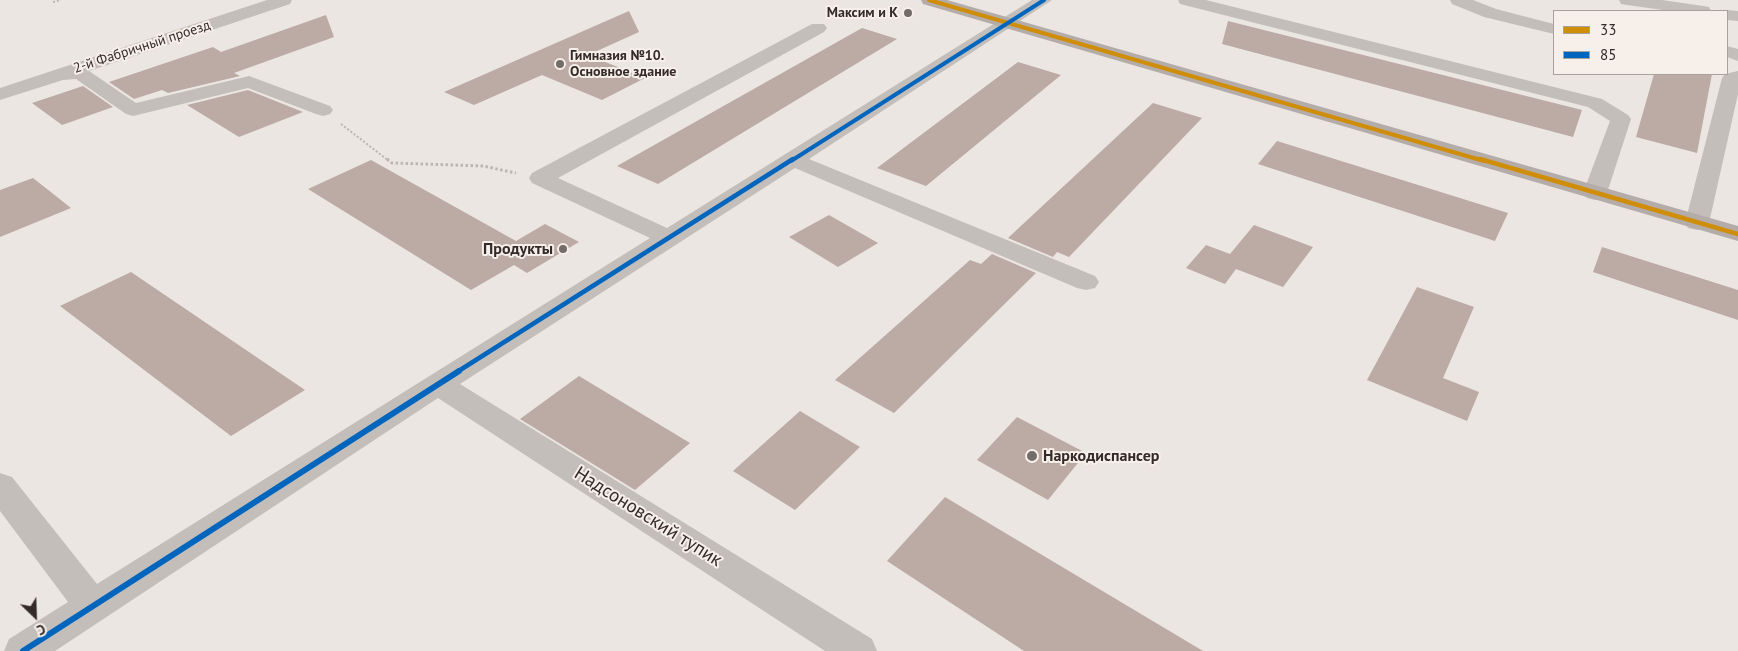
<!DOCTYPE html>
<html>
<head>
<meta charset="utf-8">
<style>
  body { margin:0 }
  #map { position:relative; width:1738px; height:651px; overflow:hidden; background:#ebe6e1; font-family:"PT Sans",sans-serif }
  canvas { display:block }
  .legend { position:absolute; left:1553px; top:10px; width:175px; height:65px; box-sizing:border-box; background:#f7efe9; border:1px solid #a9a19c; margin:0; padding:6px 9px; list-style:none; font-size:15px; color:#342b29 }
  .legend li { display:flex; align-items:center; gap:10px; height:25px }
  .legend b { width:25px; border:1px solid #a9a19c }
  .north { position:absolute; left:10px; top:591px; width:50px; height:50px; -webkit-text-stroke:4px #f7efe9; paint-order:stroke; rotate:156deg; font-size:14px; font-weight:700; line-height:20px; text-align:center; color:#342b29 }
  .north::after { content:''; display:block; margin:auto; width:18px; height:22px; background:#342b29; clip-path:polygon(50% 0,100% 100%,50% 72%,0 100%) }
</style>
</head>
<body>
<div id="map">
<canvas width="1738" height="651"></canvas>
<ul class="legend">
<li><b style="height:6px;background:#d08d08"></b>33</li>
<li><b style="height:6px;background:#0065bd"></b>85</li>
</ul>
<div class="north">С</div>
</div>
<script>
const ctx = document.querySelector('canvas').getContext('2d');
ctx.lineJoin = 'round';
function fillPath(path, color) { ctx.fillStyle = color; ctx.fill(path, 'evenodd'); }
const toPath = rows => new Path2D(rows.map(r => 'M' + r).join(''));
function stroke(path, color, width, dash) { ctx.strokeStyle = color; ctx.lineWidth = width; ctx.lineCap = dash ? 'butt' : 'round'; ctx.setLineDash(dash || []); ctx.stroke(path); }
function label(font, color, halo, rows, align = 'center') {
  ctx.font = font + ' "PT Sans",sans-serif'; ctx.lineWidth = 4; ctx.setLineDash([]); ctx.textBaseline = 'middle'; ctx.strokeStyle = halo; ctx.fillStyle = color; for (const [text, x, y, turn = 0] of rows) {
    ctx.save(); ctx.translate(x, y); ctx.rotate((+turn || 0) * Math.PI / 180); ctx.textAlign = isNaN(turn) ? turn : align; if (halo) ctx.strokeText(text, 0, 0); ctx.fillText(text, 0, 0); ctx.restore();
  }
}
fillPath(toPath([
  [629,11,639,32,588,55,645,78,602,100,542,75,474,105,444,92],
  [326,15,334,37,234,73,240,76,168,93,162,90,134,99,109,82,213,47,221,52],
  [1228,21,1582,110,1573,137,1222,44],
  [862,28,897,39,658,184,617,166],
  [1018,62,1061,75,926,186,877,168],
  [1654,74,1712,74,1697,153,1636,137],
  [83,86,113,107,62,125,32,103],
  [248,90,303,112,239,137,187,105],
  [1153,103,1202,118,1069,257,1057,252,1053,257,1008,238],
  [1277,141,1508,213,1495,241,1258,164],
  [371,160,516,241,545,224,579,242,527,273,514,265,471,290,308,189],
  [33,178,71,208,0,237,0,190],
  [829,215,878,243,838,267,789,237],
  [1254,225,1313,247,1283,287,1236,269,1225,284,1186,268,1206,245,1230,254],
  [1602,247,1738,290,1738,320,1593,272],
  [992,254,1036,273,894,413,835,380,970,260,981,264],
  [131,272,305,390,231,436,60,306],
  [1417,287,1474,307,1443,378,1479,392,1467,421,1367,380],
  [579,376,690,443,635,490,520,419],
  [800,411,860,447,795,510,733,471],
  [1017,417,1086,453,1048,500,977,460],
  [945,497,1203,651,1024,651,887,561]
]), '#bcaaa5');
stroke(toPath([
  [53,2,61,0],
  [341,124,389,161]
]), '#bcb6b3', 2, [2, 2]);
stroke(toPath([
  [387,159,392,163,483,166,516,173]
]), '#bcb6b3', 3, [2.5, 2.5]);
fillPath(toPath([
  [267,0,292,0,290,4,89,71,136,103,249,76,330,106,333,110,330,114,323,116,316,114,248,88,133,116,126,114,76,79,63,80,0,100,0,88,267,0],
  [1032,0,1052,0,809,159,1095,276,1099,282,1095,288,1086,290,1077,288,795,168,460,384,872,639,877,651,825,651,438,398,55,651,4,651,9,639,68,602,0,511,0,473,12,477,97,584,650,238,532,183,529,178,532,173,812,24,824,24,827,28,824,32,558,178,667,228,1032,0],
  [1178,0,1206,0,1602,99,1628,115,1631,119,1607,193,1603,198,1595,200,1587,198,1583,193,1610,121,1588,107,1180,4,1178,0],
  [1450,0,1473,0,1496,9,1554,24,1554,34,1484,17,1452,4,1450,0],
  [1619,0,1662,0,1703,6,1709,7,1711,11,1670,11,1627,5,1621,4,1619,0],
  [1727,10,1738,11,1738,21,1727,20,1727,11,1721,11,1727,10],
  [1727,46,1738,49,1738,61,1727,57,1727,46],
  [1738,71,1738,94,1709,223,1706,228,1697,230,1688,228,1685,223,1722,78,1725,74,1738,71]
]), '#c4beba');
fillPath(toPath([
  [921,0,947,0,1738,226,1738,241,923,4,921,0]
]), '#b3aca9');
stroke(toPath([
  [929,0,1484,161]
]), '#d08d08', 4);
stroke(toPath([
  [1480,159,1738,234]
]), '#d08d08', 4.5);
stroke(toPath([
  [791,161,1044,0]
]), '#0065bd', 4);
stroke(toPath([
  [457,372,793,159]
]), '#0065bd', 4.5);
stroke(toPath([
  [23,651,459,371]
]), '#0065bd', 6);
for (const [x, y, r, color] of [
  [908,13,5,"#746c69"],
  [560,64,5,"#746c69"],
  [563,249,5,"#746c69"],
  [1032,456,6,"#746c69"]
]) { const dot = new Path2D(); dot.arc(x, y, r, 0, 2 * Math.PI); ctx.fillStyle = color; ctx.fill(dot); stroke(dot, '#f7efe9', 2); }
label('bold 14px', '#342b29', '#f7efe9', [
  ["Максим и К",898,13],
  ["Гимназия №10.",570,56,"left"],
  ["Основное здание",570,72,"left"]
], 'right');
label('14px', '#342b29', '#f7efe9', [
  ["2-й Фабричный проезд",142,47,-18]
]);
label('bold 16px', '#342b29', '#f7efe9', [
  ["Продукты",553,249],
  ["Наркодиспансер",1043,456,"left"]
], 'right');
label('19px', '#342b29', '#f7efe9', [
  ["Надсоновский тупик",648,517,32]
]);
</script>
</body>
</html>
